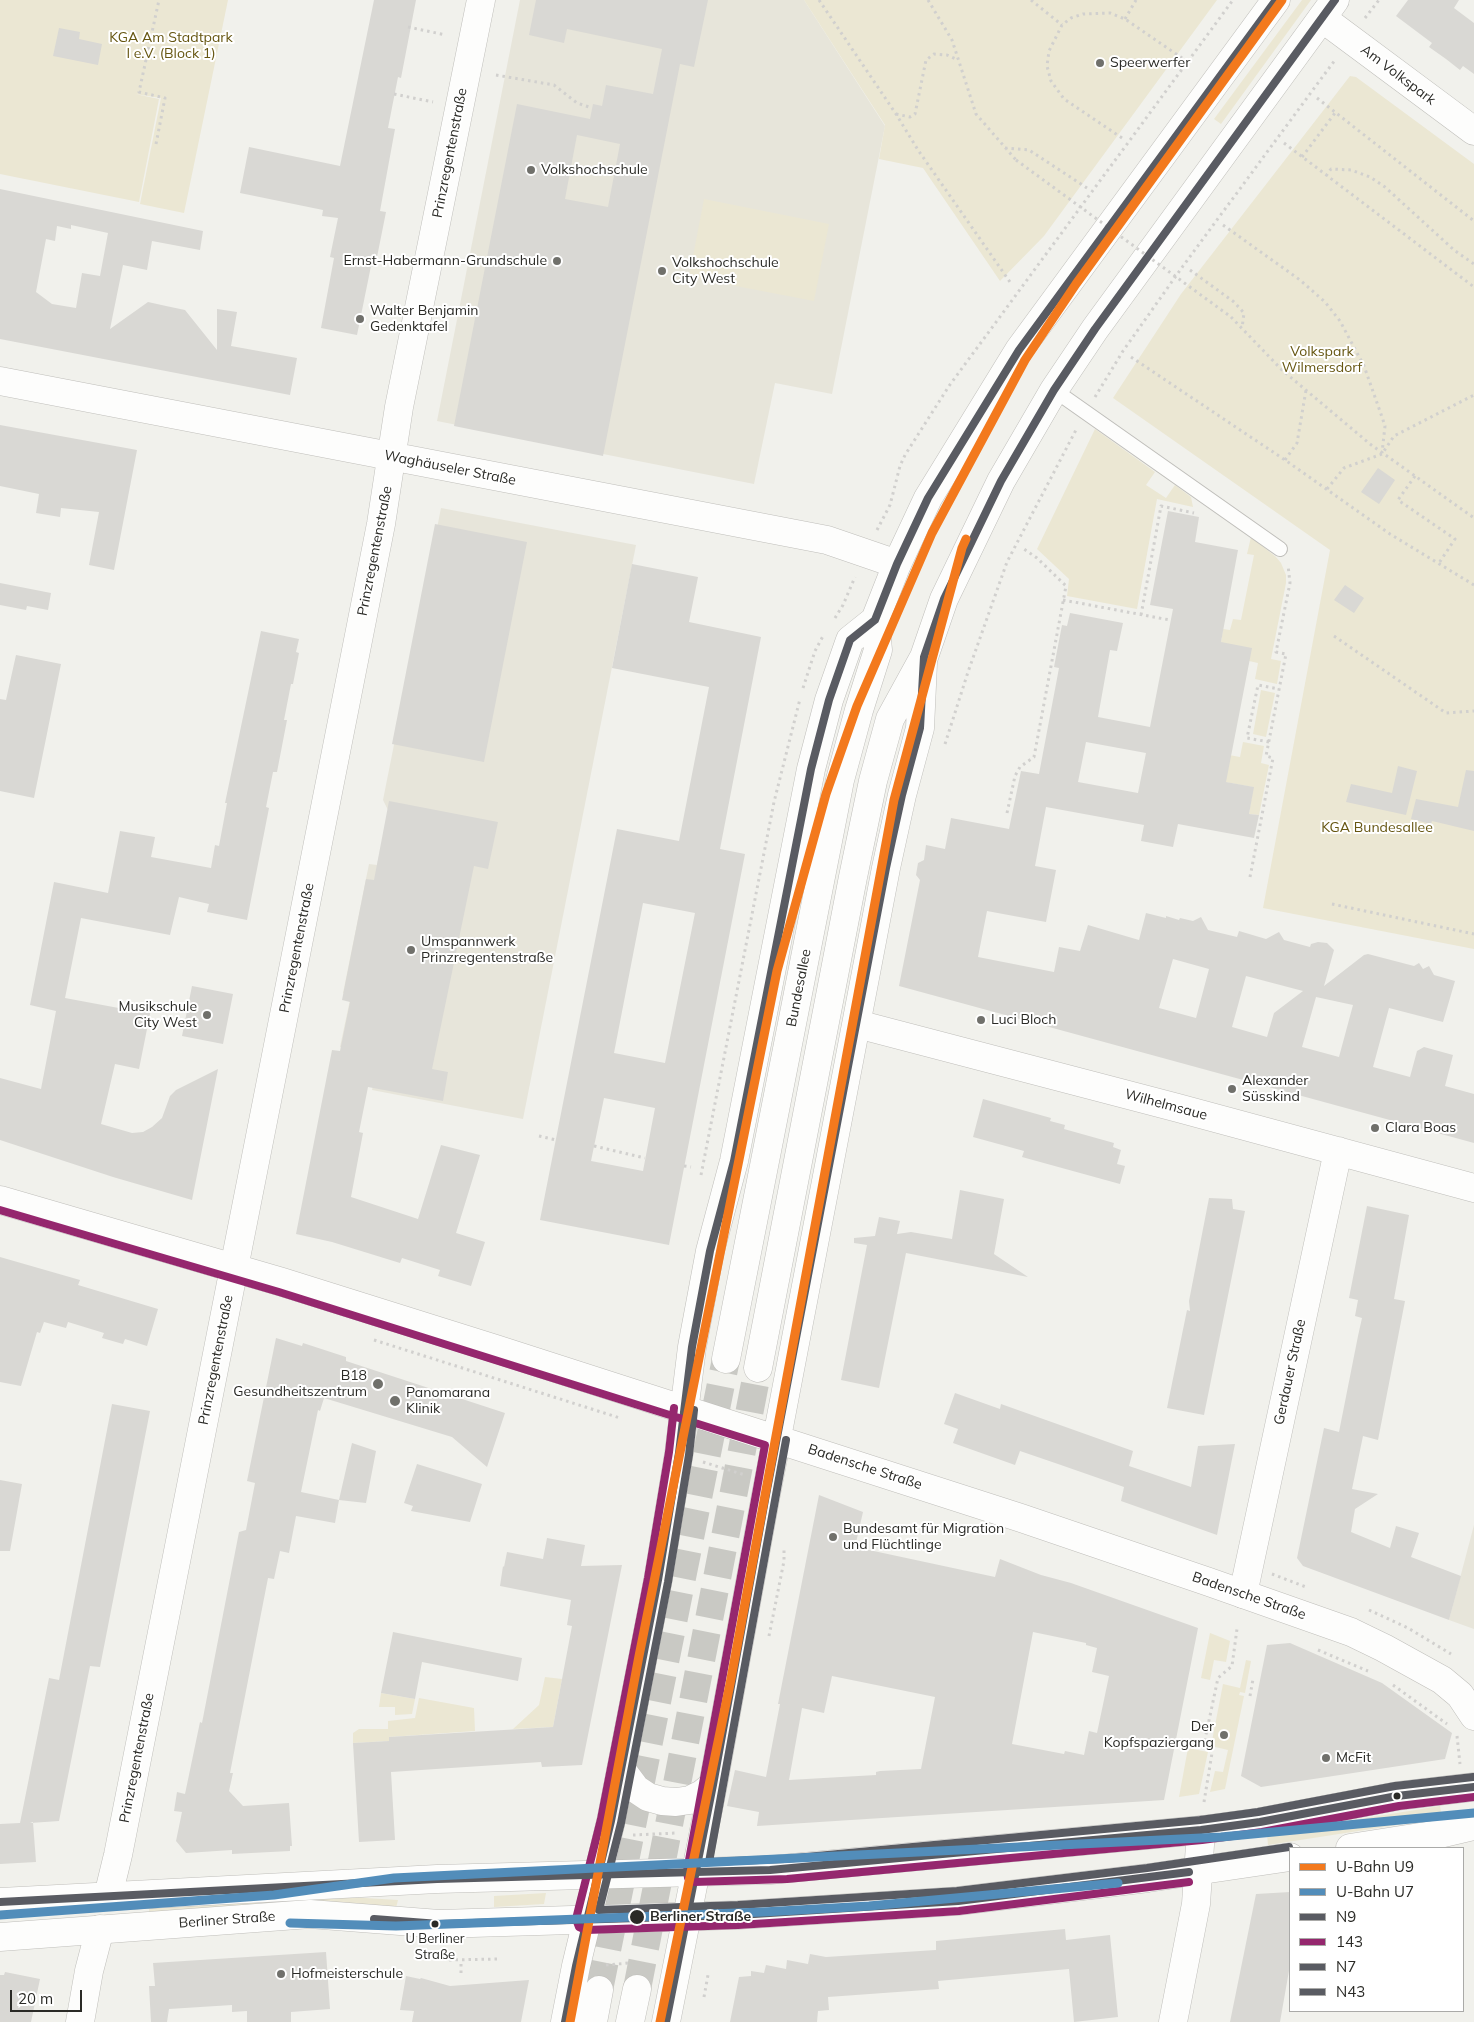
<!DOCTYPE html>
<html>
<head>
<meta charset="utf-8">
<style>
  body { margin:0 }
  #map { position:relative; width:1474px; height:2022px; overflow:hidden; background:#f1f1ec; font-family:Mulish,sans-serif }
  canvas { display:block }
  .legend { position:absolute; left:1289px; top:1847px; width:175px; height:165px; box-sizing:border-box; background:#fff; border:1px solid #aaaaa8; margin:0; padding:6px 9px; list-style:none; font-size:15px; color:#2a2a26 }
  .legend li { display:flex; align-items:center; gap:10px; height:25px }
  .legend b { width:25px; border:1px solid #aaaaa8 }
  .scale { position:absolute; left:10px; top:1990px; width:72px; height:22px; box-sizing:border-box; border:2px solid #2a2a26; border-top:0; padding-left:6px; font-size:15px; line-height:18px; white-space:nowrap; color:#2a2a26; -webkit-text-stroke:4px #fff; paint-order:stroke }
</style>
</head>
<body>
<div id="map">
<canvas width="1474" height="2022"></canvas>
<ul class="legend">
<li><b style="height:6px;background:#f3791d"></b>U-Bahn U9</li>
<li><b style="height:6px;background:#528dba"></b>U-Bahn U7</li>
<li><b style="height:6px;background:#595b62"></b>N9</li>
<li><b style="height:6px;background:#95276e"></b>143</li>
<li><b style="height:6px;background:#595b62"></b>N7</li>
<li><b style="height:6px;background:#595b62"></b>N43</li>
</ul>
<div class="scale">20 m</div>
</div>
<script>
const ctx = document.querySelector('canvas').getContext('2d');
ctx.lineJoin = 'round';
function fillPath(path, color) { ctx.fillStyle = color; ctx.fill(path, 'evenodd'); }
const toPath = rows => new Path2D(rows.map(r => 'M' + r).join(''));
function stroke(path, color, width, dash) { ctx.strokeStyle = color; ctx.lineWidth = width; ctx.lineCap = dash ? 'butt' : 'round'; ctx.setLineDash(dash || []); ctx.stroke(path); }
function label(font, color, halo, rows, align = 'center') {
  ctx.font = font + ' Mulish,sans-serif'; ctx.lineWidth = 4; ctx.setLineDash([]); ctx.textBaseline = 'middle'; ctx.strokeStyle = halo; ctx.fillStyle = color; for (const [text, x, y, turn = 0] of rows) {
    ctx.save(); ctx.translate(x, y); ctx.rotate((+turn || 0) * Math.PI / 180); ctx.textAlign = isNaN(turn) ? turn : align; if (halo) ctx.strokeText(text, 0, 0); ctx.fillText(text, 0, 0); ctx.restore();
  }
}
fillPath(toPath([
  [520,0,804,0,885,126,832,394,775,383,754,484,437,421],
  [441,508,636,545,523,1119,372,1090,379,1055,340,1047,351,995,343,993,369,864,377,865,389,812,383,800],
  [1474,1525,1474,1629,1449,1620]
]), '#e7e5da');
fillPath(toPath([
  [0,0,228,0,184,213,140,204,161,98,135,94,159,99,139,202,0,174],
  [804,0,1217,0,1044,236,1000,281,923,168,879,159,885,125],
  [1302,0,1311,0,1221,124,1214,119],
  [1350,76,1356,77,1474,164,1474,949,1263,908,1330,550,1113,398,1181,294],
  [704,199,829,224,814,301,689,277],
  [1095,429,1155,472,1146,485,1166,498,1175,485,1191,497,1193,507,1157,499,1137,609,1067,596,1069,579,1037,549],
  [1251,537,1276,557,1281,563,1286,575,1286,583,1271,659,1281,661,1277,684,1255,679,1258,663,1249,661,1221,642,1223,629,1230,630,1233,619,1241,620,1254,555,1247,554],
  [1261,690,1275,693,1266,737,1253,734],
  [1243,742,1264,746,1261,763,1269,765,1259,815,1249,814,1253,787,1213,780,1218,753,1240,757],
  [1210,1633,1230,1641,1226,1662,1214,1660,1210,1680,1201,1678],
  [1246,1660,1251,1661,1245,1693,1240,1692,1239,1695,1244,1696,1225,1789,1210,1792,1215,1771,1223,1772,1228,1750,1211,1746,1223,1684,1240,1688],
  [545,1677,562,1679,553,1727,513,1729,539,1705],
  [381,1693,415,1699,412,1714,395,1715,395,1707,379,1707],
  [419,1698,474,1708,475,1731,389,1737,389,1741,353,1743,353,1733,359,1729,388,1729,388,1721,415,1718],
  [1188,1748,1208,1752,1199,1794,1179,1797],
  [1440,1806,1442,1818,1268,1845,1267,1834],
  [546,1893,544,1904,494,1907,494,1896],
  [348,1897,398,1900,396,1908,285,1904,149,1912,149,1905]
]), '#ebe7d3');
fillPath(toPath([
  [374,0,416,0,401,78,398,77,388,128,395,129,380,211,386,212,375,267,371,266,357,335,321,328,334,258,330,257,338,218,322,216,323,210,240,193,249,147,340,166],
  [536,0,708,0,694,67,680,64,603,456,454,426,517,104,590,119,593,104,602,106,606,85,653,94,662,49,567,29,564,43,529,35],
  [577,135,620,144,608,207,565,199],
  [1408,0,1459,0,1454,8,1474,23,1474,74,1463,66,1460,70,1446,59,1429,47,1432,43,1396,16],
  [59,28,80,32,79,39,102,44,98,65,53,56],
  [0,189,203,231,200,250,152,241,147,270,123,265,110,329,148,302,166,306,185,310,217,350,217,309,237,312,231,346,297,358,290,395,0,339],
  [71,225,108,233,100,276,82,273,76,308,52,304,36,292,46,239,55,241,57,226,71,229],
  [0,425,137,450,114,570,89,565,99,512,61,508,60,517,36,513,39,494,0,486],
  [1378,468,1395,480,1379,504,1361,492],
  [1168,511,1199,517,1195,542,1238,550,1221,642,1252,648,1226,782,1254,787,1249,814,1259,815,1254,838,1178,824,1173,847,1141,841,1144,825,1046,807,1035,866,1056,870,1046,922,987,911,978,957,1054,972,1059,947,1080,951,1088,925,1139,940,1146,913,1166,918,1166,916,1179,920,1180,918,1193,921,1201,917,1208,930,1237,937,1239,931,1266,939,1279,932,1284,940,1310,947,1311,944,1318,942,1327,943,1334,950,1324,986,1364,955,1368,954,1414,966,1419,963,1423,969,1429,966,1434,975,1455,981,1443,1022,1389,1008,1373,1067,1410,1077,1417,1051,1424,1047,1453,1055,1445,1086,1474,1094,1474,1143,899,986,920,880,916,875,918,863,924,860,926,845,945,849,951,818,1009,829,1021,771,1039,774,1059,668,1054,667,1062,625,1067,626,1070,613,1123,623,1117,651,1110,650,1098,717,1150,727,1173,609,1150,605],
  [1086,742,1146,753,1138,793,1078,782],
  [1173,959,1209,969,1196,1018,1159,1008],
  [1246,976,1303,991,1274,1013,1267,1037,1232,1027],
  [1316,997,1353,1005,1339,1057,1302,1047],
  [435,524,527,542,484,762,392,744],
  [632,564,698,577,689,622,761,637,720,849,745,854,669,1245,540,1220,617,829,679,841,709,687,612,668],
  [643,903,695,913,665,1063,614,1053],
  [604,1098,655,1108,643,1171,591,1161],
  [0,583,51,593,48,610,27,606,26,610,0,605],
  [1345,585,1364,598,1354,613,1334,600],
  [261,631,299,639,296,652,299,653,293,684,291,684,284,720,287,720,277,772,273,772,266,807,269,808,247,920,207,912,209,904,179,897,170,935,81,918,65,998,124,1009,126,1003,151,1009,139,1069,115,1064,101,1124,132,1133,143,1132,152,1127,162,1118,170,1096,176,1090,218,1069,192,1200,113,1177,0,1140,0,1078,41,1089,56,1011,30,1005,54,882,108,893,120,831,155,837,151,857,211,868,215,845,219,846,227,803,225,803],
  [16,655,61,664,34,798,0,791,0,699,6,700],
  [1398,766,1417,771,1406,815,1346,802,1351,784,1392,793],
  [1466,770,1474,771,1474,831,1432,821,1431,824,1411,819,1416,799,1458,807],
  [389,801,498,822,488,869,474,866,432,1069,448,1072,443,1101,368,1087,359,1132,363,1133,351,1197,418,1219,441,1145,480,1155,456,1233,485,1242,471,1286,438,1276,440,1270,402,1258,400,1263,332,1242,296,1234,332,1050,340,1051,350,1002,342,1000,366,879,374,880],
  [192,986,233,994,223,1044,182,1036],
  [983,1099,1051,1118,1050,1121,1065,1125,1064,1129,1114,1143,1113,1147,1121,1150,1117,1164,1125,1166,1120,1184,1022,1157,1024,1151,973,1137],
  [960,1190,1004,1199,994,1254,1028,1277,906,1253,879,1388,841,1380,867,1245,854,1243,854,1238,875,1236,879,1217,900,1221,897,1234,911,1232,952,1239],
  [1209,1198,1232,1199,1233,1209,1245,1211,1204,1415,1167,1408,1187,1310,1190,1311,1189,1301],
  [1367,1206,1409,1215,1394,1299,1405,1301,1378,1440,1363,1436,1352,1489,1378,1494,1355,1509,1351,1532,1390,1548,1396,1526,1419,1533,1411,1557,1461,1576,1449,1620,1303,1566,1297,1558,1324,1428,1339,1432,1358,1336,1362,1318,1355,1316,1358,1300,1349,1298],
  [0,1257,80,1280,78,1285,158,1309,147,1346,125,1339,123,1344,102,1338,104,1333,68,1322,66,1328,44,1322,40,1333,37,1332,21,1386,0,1382],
  [276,1338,302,1346,303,1343,346,1357,346,1361,505,1413,487,1467,452,1437,324,1398,320,1411,318,1410,301,1492,339,1500,335,1523,296,1516,289,1553,280,1551,274,1579,268,1578,230,1773,233,1773,229,1791,243,1806,289,1803,292,1846,290,1846,290,1851,232,1854,232,1850,186,1853,176,1841,182,1812,174,1811,177,1792,185,1794,200,1722,202,1723,239,1532,246,1530,255,1483,247,1481],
  [955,1393,1000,1409,1001,1404,1133,1451,1129,1466,1191,1487,1198,1446,1235,1444,1217,1535,1121,1501,1124,1487,1058,1464,1020,1451,1015,1465,953,1443,958,1429,944,1424],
  [112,1404,150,1411,100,1667,90,1666,59,1821,30,1823,33,1822,36,1862,0,1864,0,1824,20,1823,49,1678,59,1680],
  [352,1443,376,1451,366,1503,339,1500],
  [417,1464,482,1484,470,1522,411,1511,413,1506,404,1503],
  [0,1480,22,1484,10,1551,0,1551],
  [819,1495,863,1512,855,1547,995,1577,1000,1559,1041,1575,1071,1583,1198,1628,1164,1800,757,1826,759,1812,727,1806,735,1770,766,1777,780,1704,778,1704],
  [1033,1632,1086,1643,1086,1645,1097,1648,1092,1672,1109,1676,1097,1733,1089,1731,1084,1755,1065,1751,1064,1754,1012,1744],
  [832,1676,935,1697,921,1769,880,1771,876,1772,876,1775,789,1780,802,1708,824,1713],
  [547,1538,585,1545,581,1566,622,1565,582,1765,542,1767,541,1762,391,1772,395,1840,359,1842,353,1743,389,1741,389,1737,553,1727,572,1626,567,1625,571,1600,500,1586,503,1566,504,1567,507,1552,543,1559],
  [393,1632,522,1658,518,1681,422,1662,415,1699,381,1693],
  [1290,1643,1382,1683,1452,1733,1445,1759,1261,1787,1241,1776,1267,1645],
  [1290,1892,1290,1965,1280,2022,1230,2022,1256,1894],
  [1065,1929,1066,1940,1110,1935,1118,2017,1074,2022,1069,1969,938,1981,939,1989,828,1997,829,2010,818,2011,817,2022,730,2022,739,1977,751,1976,751,1971,764,1973,766,1965,786,1969,787,1960,808,1964,810,1954,826,1957,936,1950,936,1941],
  [326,1952,330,2009,291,2012,291,2022,247,2022,247,2011,232,2012,232,2005,169,2009,167,2022,151,2022,149,1986,155,1986,153,1963],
  [5,1972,40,1979,31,2022,0,2022,0,1975,4,1975],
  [406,1976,420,1979,421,1978,450,1986,529,1980,521,2022,412,2022,414,2011,400,2010]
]), '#d9d8d4');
stroke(toPath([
  [637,1989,758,1368],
  [599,1990,726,1359]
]), '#c9c9c4', 28, [28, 14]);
const lane = toPath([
  [1054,390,1280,549]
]);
const street = toPath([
  [1322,18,1474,131],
  [0,381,827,540,897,564],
  [857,1024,1178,1108,1474,1188],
  [1243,1594,1338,1151],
  [108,1896,118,1855,381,524,399,407,481,0],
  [80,2022,89,1971,100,1929],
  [1173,2022,1196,1904,1201,1830]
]);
const secondary = toPath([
  [0,1200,282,1282,496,1349,1021,1518,1209,1582,1351,1632,1384,1648,1442,1680,1460,1695,1474,1716],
  [726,1359,840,780,859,710,878,650,875,620,897,564,928,498,1019,350,1276,0],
  [758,1368,853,877,873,781,890,719,924,657,944,599,1001,481,1054,390,1095,329,1335,0],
  [621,1769,636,1789,648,1797,662,1801,676,1802,690,1800,702,1794,713,1785],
  [1350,1848,1439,1834,1474,1826],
  [0,1902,437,1879,770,1870,1201,1830,1260,1822,1397,1796,1474,1787],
  [0,1937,310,1914,439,1924,738,1915,958,1901,1148,1878,1290,1857],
  [565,2022,576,1966,611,1821,658,1580,679,1453,692,1347,710,1251,734,1161,811,769,829,700,850,640,875,620],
  [593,2022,599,1990],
  [630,2022,637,1989],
  [666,2022,713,1785,765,1500,886,868,902,795,920,728,923,663]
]);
stroke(lane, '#bfbeba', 16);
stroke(street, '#bfbeba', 29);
stroke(secondary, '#bfbeba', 29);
stroke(toPath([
  [819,0,896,114,918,150,1010,282],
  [928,0,952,40,976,114,1016,160],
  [1031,0,1062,25],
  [1365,18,1379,0],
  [1125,19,1136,0],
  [408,27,446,35],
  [496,75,554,85,577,103,592,108],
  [394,94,433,102],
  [1317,98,1474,221],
  [896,114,910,117,915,114,926,60,934,54,947,55,958,60],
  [1122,138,1064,99,1051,81,1047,66,1049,51,1062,25,1071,18,1083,14,1110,13,1125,19,1182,58],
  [1284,143,1474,287],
  [156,144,165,98,139,92,159,0],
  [1005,148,1029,150,1087,188],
  [1302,157,1335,113],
  [1326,176,1331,169,1351,170,1370,177,1385,187,1454,250,1474,264],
  [1223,225,1300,280,1325,302,1340,321,1364,366,1382,417,1385,426,1382,453],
  [1190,270,1234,302,1244,313,1242,328],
  [1231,317,1282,370,1370,444,1474,518],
  [1131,357,1285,460,1390,534,1474,585],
  [1095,397,1123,351,1183,266,1335,60],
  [1285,460,1297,443,1306,390],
  [1415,476,1398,500,1455,539,1439,563],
  [1327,489,1344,468,1382,454,1394,436,1474,395],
  [877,530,890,505,900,466,905,455,949,386,1233,0],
  [1063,600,1170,620],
  [1141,615,1161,506,1194,513],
  [835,618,843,605,855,577],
  [1334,636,1446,713,1474,711],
  [803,688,815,651,823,636],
  [1269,742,1247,738,1258,685,1279,689],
  [945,744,968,672,1007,562,1077,428],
  [1007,813,1015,776,1020,767,1034,757,1066,586,1037,558,1024,549],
  [1250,877,1273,758,1266,756,1286,654,1276,652,1290,583,1288,565],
  [1332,904,1474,934],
  [539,1136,556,1140],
  [594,1146,645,1158],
  [684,1166,691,1167],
  [701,1175,774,802,800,699],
  [374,1340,620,1418],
  [703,1462,745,1475],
  [1272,1574,1306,1587],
  [1369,1610,1408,1628,1451,1654],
  [769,1636,784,1561,784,1547],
  [1318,1650,1368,1671],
  [1393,1685,1447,1724],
  [1250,1696,1253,1679],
  [1457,1736,1460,1764],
  [1204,1802,1212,1753,1204,1744,1218,1678,1232,1666,1237,1629],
  [633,1835,677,1833],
  [449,1960,497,1959],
  [606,1965,629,1963],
  [461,1973,461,1960],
  [704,1997,708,1975]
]), '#d1d0ce', 3, [2.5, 4]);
stroke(lane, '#fdfdfc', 14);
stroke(street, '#fdfdfc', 28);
stroke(secondary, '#fdfdfc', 28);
stroke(toPath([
  [1016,160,1231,317]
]), '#d1d0ce', 3, [2.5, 4]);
stroke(toPath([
  [565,2022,576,1966,611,1821,658,1580,679,1453,692,1347,710,1251,734,1161,811,769,829,700,850,640,875,620,897,564,928,498,1019,350,1276,0],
  [666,2022,713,1785,765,1500,886,868,902,795,920,728,924,657,944,599,1001,481,1054,390,1095,329,1335,0]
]), '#595b62', 8);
stroke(toPath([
  [0,1210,279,1292,765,1445,687,1871,688,1878,694,1882,787,1879,1202,1840,1262,1832,1399,1806,1474,1797],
  [674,1408,669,1452,648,1578,601,1819,576,1919,579,1927,586,1930,738,1925,959,1911,1189,1882]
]), '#95276e', 8);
stroke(toPath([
  [0,1902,437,1879,770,1870,1201,1830,1260,1822,1397,1796,1474,1787],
  [374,1919,439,1924,738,1915,958,1901,1189,1872]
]), '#595b62', 8);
stroke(toPath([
  [694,1410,689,1455,668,1582,621,1823,599,1910,738,1905,957,1891,1147,1868,1289,1847],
  [786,1440,709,1862,785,1859,1200,1820,1258,1812,1395,1786,1473,1777]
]), '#595b62', 8);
stroke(toPath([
  [570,2022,639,1656,777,971,826,794,857,706,932,533,1025,360,1076,284,1282,0],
  [660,2022,730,1684,894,800,962,548,966,539]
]), '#f3791d', 9);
stroke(toPath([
  [0,1915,274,1895,394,1878,1221,1837,1474,1813],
  [290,1923,396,1926,763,1912,869,1906,1118,1883]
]), '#528dba', 9);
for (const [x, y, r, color] of [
  [1100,63,5,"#70706b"],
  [531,170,5,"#70706b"],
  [557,261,5,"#70706b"],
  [662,271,5,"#70706b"],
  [360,319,5,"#70706b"],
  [411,950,5,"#70706b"],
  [207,1015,5,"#70706b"],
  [981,1020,5,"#70706b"],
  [1232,1089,5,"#70706b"],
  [1375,1128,5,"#70706b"],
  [378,1384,6,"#70706b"],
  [395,1401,6,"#70706b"],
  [833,1537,5,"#70706b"],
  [1224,1735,5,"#70706b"],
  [1326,1758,5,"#70706b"],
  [1397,1796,4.5,"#2a2a26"],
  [637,1917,8,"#2a2a26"],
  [435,1924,4.5,"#2a2a26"],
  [281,1974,5,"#70706b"]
]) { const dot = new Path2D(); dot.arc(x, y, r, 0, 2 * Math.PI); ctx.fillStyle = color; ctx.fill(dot); stroke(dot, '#fff', 2); }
label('13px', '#2a2a26', '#fff', [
  ["U Berliner",435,1939],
  ["Straße",435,1955]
]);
label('14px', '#665611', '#fff', [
  ["KGA Am Stadtpark",171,38],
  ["I e.V. (Block 1)",171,54],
  ["Volkspark",1322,352],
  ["Wilmersdorf",1322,368],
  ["KGA Bundesallee",1377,828]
]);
label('14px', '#2a2a26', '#fff', [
  ["Speerwerfer",1110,63],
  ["Volkshochschule",541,170],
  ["Ernst-Habermann-Grundschule",547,261,"right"],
  ["Volkshochschule",672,263],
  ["City West",672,279],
  ["Walter Benjamin",370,311],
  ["Gedenktafel",370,327],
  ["Umspannwerk",421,942],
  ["Prinzregentenstraße",421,958],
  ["Musikschule",197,1007,"right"],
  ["City West",197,1023,"right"],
  ["Luci Bloch",991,1020],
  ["Alexander",1242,1081],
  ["Süsskind",1242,1097],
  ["Clara Boas",1385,1128],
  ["B18",367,1376,"right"],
  ["Gesundheitszentrum",367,1392,"right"],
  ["Panomarana",406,1393],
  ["Klinik",406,1409],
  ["Bundesamt für Migration",843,1529],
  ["und Flüchtlinge",843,1545],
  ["Der",1214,1727,"right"],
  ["Kopfspaziergang",1214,1743,"right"],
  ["McFit",1336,1758],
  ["Hofmeisterschule",291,1974]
], 'left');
label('14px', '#2a2a26', '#fff', [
  ["Am Volkspark",1398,75,37],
  ["Prinzregentenstraße",450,153,-79],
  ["Waghäuseler Straße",450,468,11],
  ["Prinzregentenstraße",375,551,-79],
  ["Prinzregentenstraße",297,948,-79],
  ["Bundesallee",799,988,-79],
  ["Wilhelmsaue",1166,1105,15],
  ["Prinzregentenstraße",216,1360,-79],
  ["Gerdauer Straße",1290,1372,-78],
  ["Badensche Straße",865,1467,18],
  ["Badensche Straße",1249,1596,19],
  ["Prinzregentenstraße",137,1758,-79],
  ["Berliner Straße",227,1920,-4]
]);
label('bold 14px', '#2a2a26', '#fff', [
  ["Berliner Straße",650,1917]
], 'left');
</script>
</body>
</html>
